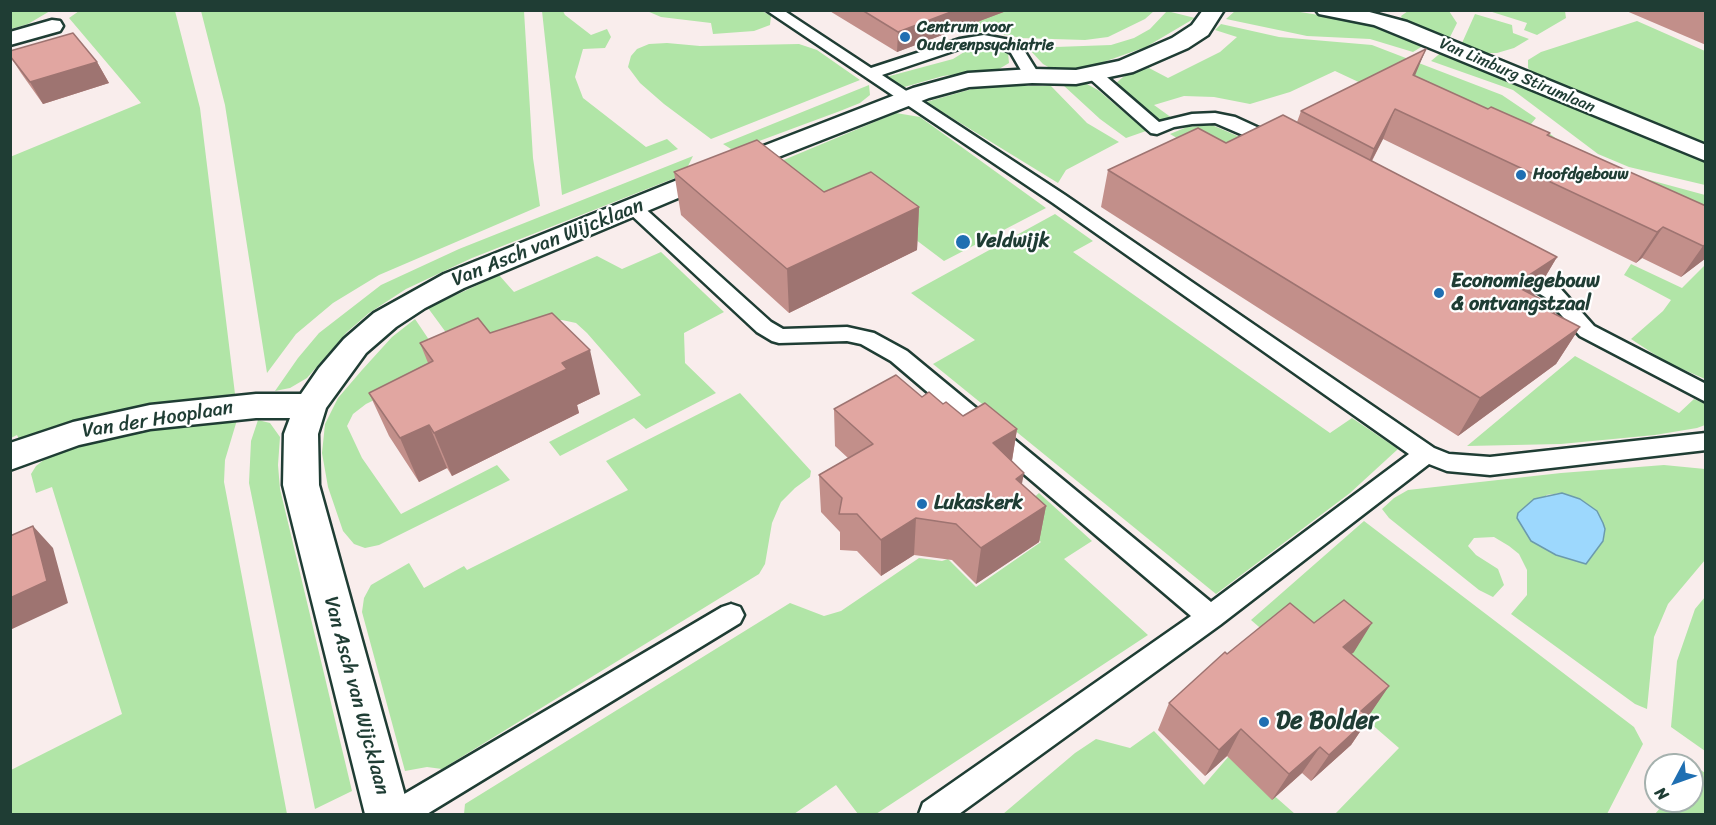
<!DOCTYPE html>
<html>
<head>
<meta charset="utf-8">
<style>
  body { margin:0 }
  #map { position:relative; width:1716px; height:825px; overflow:hidden; background:#f9edec; font-family:Sriracha,sans-serif }
  canvas { display:block }
  .frame { position:absolute; inset:0; border:12px solid #1f3d34; pointer-events:none }
  .north { position:absolute; left:1644px; top:753px; width:60px; height:60px; box-sizing:border-box; background:#fff; border:2px solid #a5b1ae; border-radius:50%; rotate:229deg; font-size:16px; font-weight:700; line-height:24px; text-align:center; color:#1f3d34 }
  .north::after { content:''; display:block; margin:auto; width:21px; height:27px; background:#1f6fb2; clip-path:polygon(50% 0,100% 100%,50% 72%,0 100%) }
</style>
</head>
<body>
<div id="map">
<canvas width="1716" height="825"></canvas>
<div class="frame"></div>
<div class="north">N</div>
</div>
<script>
const ctx = document.querySelector('canvas').getContext('2d');
ctx.lineJoin = 'round';
function fillPath(path, color) { ctx.fillStyle = color; ctx.fill(path, 'evenodd'); }
const toPath = rows => new Path2D(rows.map(r => 'M' + r).join(''));
function stroke(path, color, width, dash) { ctx.strokeStyle = color; ctx.lineWidth = width; ctx.lineCap = dash ? 'butt' : 'round'; ctx.setLineDash(dash || []); ctx.stroke(path); }
function label(font, color, halo, rows, align = 'center') {
  ctx.font = font + ' Sriracha,sans-serif'; ctx.lineWidth = 4.5; ctx.setLineDash([]); ctx.textBaseline = 'middle'; ctx.strokeStyle = halo; ctx.fillStyle = color; for (const [text, x, y, turn = 0] of rows) {
    ctx.save(); ctx.translate(x, y); ctx.rotate((+turn || 0) * Math.PI / 180); ctx.textAlign = isNaN(turn) ? turn : align; if (halo) ctx.strokeText(text, 0, 0); ctx.fillText(text, 0, 0); ctx.restore();
  }
}
fillPath(toPath([
  [11,10,50,10,50,11,28,24,11,29],
  [760,10,771,16,770,25,754,31,713,34,711,23,661,17,647,11],
  [79,11,175,11,200,108,235,394,173,401,122,410,75,423,20,442,17,435,11,438,10,157,141,103,69,18],
  [201,11,524,11,533,158,540,206,379,275,333,303,296,334,267,373,225,105],
  [542,11,563,11,565,15,591,35,607,29,611,37,605,48,583,49,575,77,583,98,646,147,667,139,678,149,562,195],
  [987,11,1154,11,1145,19,1108,37,1085,40,1021,38,986,31,966,34,960,30,980,23,973,18],
  [1167,11,1195,18,1146,47,1095,65,1066,70,1050,68,1043,64,1028,48,1111,45,1134,38,1150,29],
  [1235,11,1294,11,1325,16,1380,27,1426,44,1413,52,1370,39,1307,36,1226,19],
  [1408,11,1449,11,1457,23,1450,37,1446,39,1403,21,1401,16],
  [1489,11,1565,11,1566,18,1537,35,1524,30,1527,23],
  [1475,14,1512,25,1513,33,1529,39,1514,48,1497,53,1483,53,1467,48,1462,43],
  [1637,21,1705,51,1705,147,1535,76,1528,68,1528,60,1541,52],
  [1221,24,1279,37,1372,45,1502,95,1536,118,1531,124,1519,125,1549,133,1563,144,1624,173,1705,195,1705,244,1335,71,1290,92,1250,104,1214,97,1184,96,1154,105,1172,118,1157,124,1121,94,1115,84,1123,77,1136,71,1149,68,1168,78,1220,52,1237,37,1215,30],
  [667,43,700,46,799,44,817,50,860,80,711,139,664,104,640,83,628,67,631,56,637,49,649,44],
  [991,48,1008,53,1009,63,999,69,943,76,901,88,886,77,953,59,969,49],
  [1444,50,1705,161,1705,185,1629,167,1598,154,1513,90,1431,61],
  [1085,83,1098,90,1146,131,1126,138,1100,119,1063,85],
  [869,85,870,95,860,103,840,111,743,147,731,149,723,144],
  [999,86,1051,86,1087,123,1119,142,1066,170,1058,183,926,102,972,89],
  [896,113,920,117,1046,208,944,261,875,209,743,177],
  [1212,125,1240,137,1225,166,1170,134,1187,127],
  [693,156,687,168,680,176,472,258,406,289,369,313,347,332,307,378,290,388,275,391,298,358,319,333,381,285,459,249],
  [1055,214,1093,241,1073,252,1330,433,1352,418,1398,449,1350,493,1216,594,933,364,975,340,911,293],
  [661,252,724,312,684,333,685,363,716,393,646,429,634,418,560,456,549,442,641,395,587,333,576,323,562,320,548,321,464,357,428,308,499,275,514,292,597,256,622,269],
  [1631,264,1682,288,1705,265,1705,379,1666,362,1631,339,1663,311,1671,300,1624,275],
  [415,319,446,365,366,404,353,414,347,426,362,458,401,514,497,465,510,480,379,545,365,548,354,544,343,531,328,487,322,453,325,424,338,398,362,370,392,337],
  [1575,356,1679,413,1694,399,1703,403,1705,405,1705,425,1697,428,1655,435,1561,444,1467,446],
  [740,393,811,471,810,477,795,488,781,502,772,523,765,564,759,574,442,769,427,767,405,771,362,612,364,598,371,585,409,563,424,588,464,566,467,570,628,490,606,461],
  [237,420,225,460,224,482,287,814,11,814,11,770,122,714,52,487,36,493,31,474,36,466,45,459,105,436,135,430],
  [258,420,270,423,280,437,278,465,280,489,352,791,315,809,249,483,251,441],
  [1664,465,1705,469,1705,560,1668,604,1654,637,1647,709,1635,704,1511,614,1527,595,1527,570,1519,554,1509,546,1494,537,1474,538,1468,546,1476,555,1498,569,1504,585,1493,597,1479,590,1389,518,1382,509,1394,498,1408,490,1561,473],
  [1562,493,1580,499,1597,512,1603,523,1605,529,1603,541,1586,564,1546,495],
  [1039,493,1092,541,1064,559,1148,635,876,814,858,814,836,785,794,814,464,814,465,804,790,603,824,616,841,611,919,558,942,561,948,559,976,587,1041,542,1013,516],
  [1364,521,1634,727,1643,744,1607,814,1335,814,1399,748,1251,620],
  [1705,597,1705,751,1671,727,1677,661,1695,609],
  [1154,731,1204,785,1229,756,1295,814,1003,814,1075,753,1096,739,1130,748],
  [1695,766,1705,773,1705,811,1703,814,1655,814,1666,801,1692,801,1692,769]
]), '#b1e5a7');
const water = toPath([
  [1562,493,1580,499,1597,511,1603,523,1605,529,1603,541,1586,564,1556,555,1531,541,1517,518,1518,513,1534,499,1562,493]
]);
fillPath(water, '#9dd8fd');
stroke(water, '#6b9aad', 1.5);
const service = toPath([
  [766,10,783,10,871,68,960,39,984,35,1010,40,1022,47,1040,76,1038,79,1026,79,1011,53,1000,47,984,43,968,46,882,75,1065,195,1434,448,1449,454,1490,457,1706,433,1706,450,1490,475,1447,471,1429,464,1220,625,959,814,919,814,923,803,1191,616,891,361,861,344,847,341,779,343,772,341,757,332,628,212,625,208,628,204,640,204,771,322,783,329,847,327,874,333,907,351,1211,602,1409,454,1053,203,766,10],
  [1095,70,1101,72,1159,122,1192,114,1215,113,1235,117,1283,139,1285,143,1283,147,1277,148,1271,147,1215,123,1192,124,1174,127,1157,134,1151,133,1089,78,1087,75,1095,70],
  [1515,265,1559,287,1594,326,1706,384,1706,402,1580,336,1545,297,1508,275,1505,271,1508,267,1515,265],
  [731,604,740,607,744,615,740,623,427,814,385,814,389,803,722,607,731,604]
]);
const minor = toPath([
  [1203,10,1224,10,1208,35,1188,48,1133,72,1076,84,1032,83,969,87,929,98,740,172,464,288,425,308,396,327,366,353,326,408,318,434,319,485,410,814,365,814,283,485,284,434,290,418,256,418,150,429,79,445,10,470,10,443,73,422,150,405,256,394,301,394,319,368,344,339,374,313,444,274,722,162,913,88,968,73,1032,69,1076,70,1119,61,1172,38,1192,25,1203,10],
  [1316,10,1362,10,1407,22,1706,145,1706,161,1391,32,1374,25,1319,14,1316,10],
  [52,20,60,21,63,26,60,31,10,45,10,32,52,20]
]);
stroke(service, '#1f3d34', 5);
stroke(minor, '#1f3d34', 5);
fillPath(service, '#fff');
fillPath(minor, '#fff');
fillPath(toPath([
  [828,10,1009,10,897,52],
  [1624,10,1706,10,1706,45],
  [10,56,97,62,109,83,43,104,21,73],
  [1415,76,1488,109,1550,133,1549,136,1706,206,1706,258,1681,277,1642,258,1636,263,1383,139,1372,161,1557,257,1535,294,1533,295,1557,308,1554,314,1580,327,1556,364,1458,436,1101,207,1108,170,1226,143,1297,122,1301,111],
  [674,172,824,192,919,207,917,250,789,313,681,215],
  [490,333,600,394,577,405,579,413,452,476,447,468,419,482,389,436,369,393,428,363,420,343],
  [922,397,943,404,963,416,1017,429,1012,461,1022,484,1046,506,1039,542,976,584,952,560,914,555,881,576,857,551,840,550,840,532,821,512,819,475,848,458,835,446,834,409],
  [1314,623,1354,652,1351,654,1389,686,1368,716,1370,717,1351,745,1311,781,1302,773,1272,800,1227,756,1205,776,1158,730,1169,703,1227,654]
]), '#c28f8a');
fillPath(toPath([
  [956,10,1009,10,897,52,898,32],
  [1426,49,1414,78,1413,75],
  [97,62,109,83,43,104,30,82],
  [1395,109,1383,139,1362,179,1374,149],
  [919,207,917,250,789,313,787,269],
  [1663,227,1642,258,1636,263,1657,232],
  [1706,244,1706,258,1681,277,1703,246],
  [1557,257,1535,294,1493,323,1514,285],
  [1580,327,1556,364,1458,436,1480,398],
  [590,350,600,394,577,405,579,413,452,476,434,433,562,363],
  [429,425,447,468,419,482,400,438],
  [1017,429,1011,466,993,443],
  [1024,473,1017,510,1016,479],
  [1046,506,1039,542,976,584,981,548],
  [916,518,914,555,881,576,881,540],
  [33,526,53,548,68,603,10,630,10,598],
  [1372,623,1354,652,1326,676,1343,647],
  [1389,686,1370,714,1342,738,1361,711],
  [1370,717,1351,745,1311,781,1329,755],
  [1241,729,1227,756,1205,776,1219,750],
  [1320,747,1302,773,1272,800,1289,774]
]), '#9e7471');
const building = toPath([
  [862,10,956,10,898,32,862,10],
  [73,33,97,62,30,82,10,56,10,51,73,33],
  [1426,49,1413,75,1488,109,1491,107,1550,133,1547,135,1706,206,1706,244,1703,246,1663,227,1657,232,1395,109,1374,149,1301,111,1426,49],
  [1283,115,1557,257,1514,285,1557,308,1551,312,1580,327,1480,398,1108,170,1198,128,1226,143,1283,115],
  [757,140,824,192,871,172,919,207,787,269,674,172,757,140],
  [552,313,590,350,562,363,567,369,434,433,429,425,400,438,369,393,433,361,420,343,478,318,490,333,552,313],
  [896,375,922,397,929,392,943,404,946,402,963,416,985,403,1017,429,993,443,1024,473,1016,479,1046,506,981,548,956,524,916,518,881,540,857,514,839,514,842,498,819,475,873,444,834,409,896,375],
  [33,526,47,581,10,598,10,536,33,526],
  [1344,600,1372,623,1343,647,1389,686,1361,711,1370,717,1329,755,1320,747,1289,774,1241,729,1219,750,1169,703,1225,652,1227,654,1290,603,1314,623,1344,600]
]);
fillPath(building, '#e1a6a1');
stroke(building, '#9e7471', 1.5);
for (const [x, y, r, color] of [
  [905,37,6,"#1f6fb2"],
  [1521,175,6,"#1f6fb2"],
  [963,242,8,"#1f6fb2"],
  [1439,293,6,"#1f6fb2"],
  [922,504,6,"#1f6fb2"],
  [1264,722,6,"#1f6fb2"]
]) { const dot = new Path2D(); dot.arc(x, y, r, 0, 2 * Math.PI); ctx.fillStyle = color; ctx.fill(dot); stroke(dot, '#fff', 2); }
label('bold 16px', '#1f3d34', '#fff', [
  ["Centrum voor",917,28],
  ["Ouderenpsychiatrie",917,46],
  ["Hoofdgebouw",1533,175]
], 'left');
label('16px', '#1f3d34', '#fff', [
  ["Van Limburg Stirumlaan",1517,76,23]
]);
label('bold 20px', '#1f3d34', '#fff', [
  ["Veldwijk",976,242],
  ["Economiegebouw",1451,282],
  ["& ontvangstzaal",1451,305],
  ["Lukaskerk",934,504]
], 'left');
label('20px', '#1f3d34', '#fff', [
  ["Van Asch van Wijcklaan",548,243,-22],
  ["Van der Hooplaan",158,420,-9],
  ["Van Asch van Wijcklaan",356,696,75]
]);
label('bold 24px', '#1f3d34', '#fff', [
  ["De Bolder",1276,722]
], 'left');
</script>
</body>
</html>
